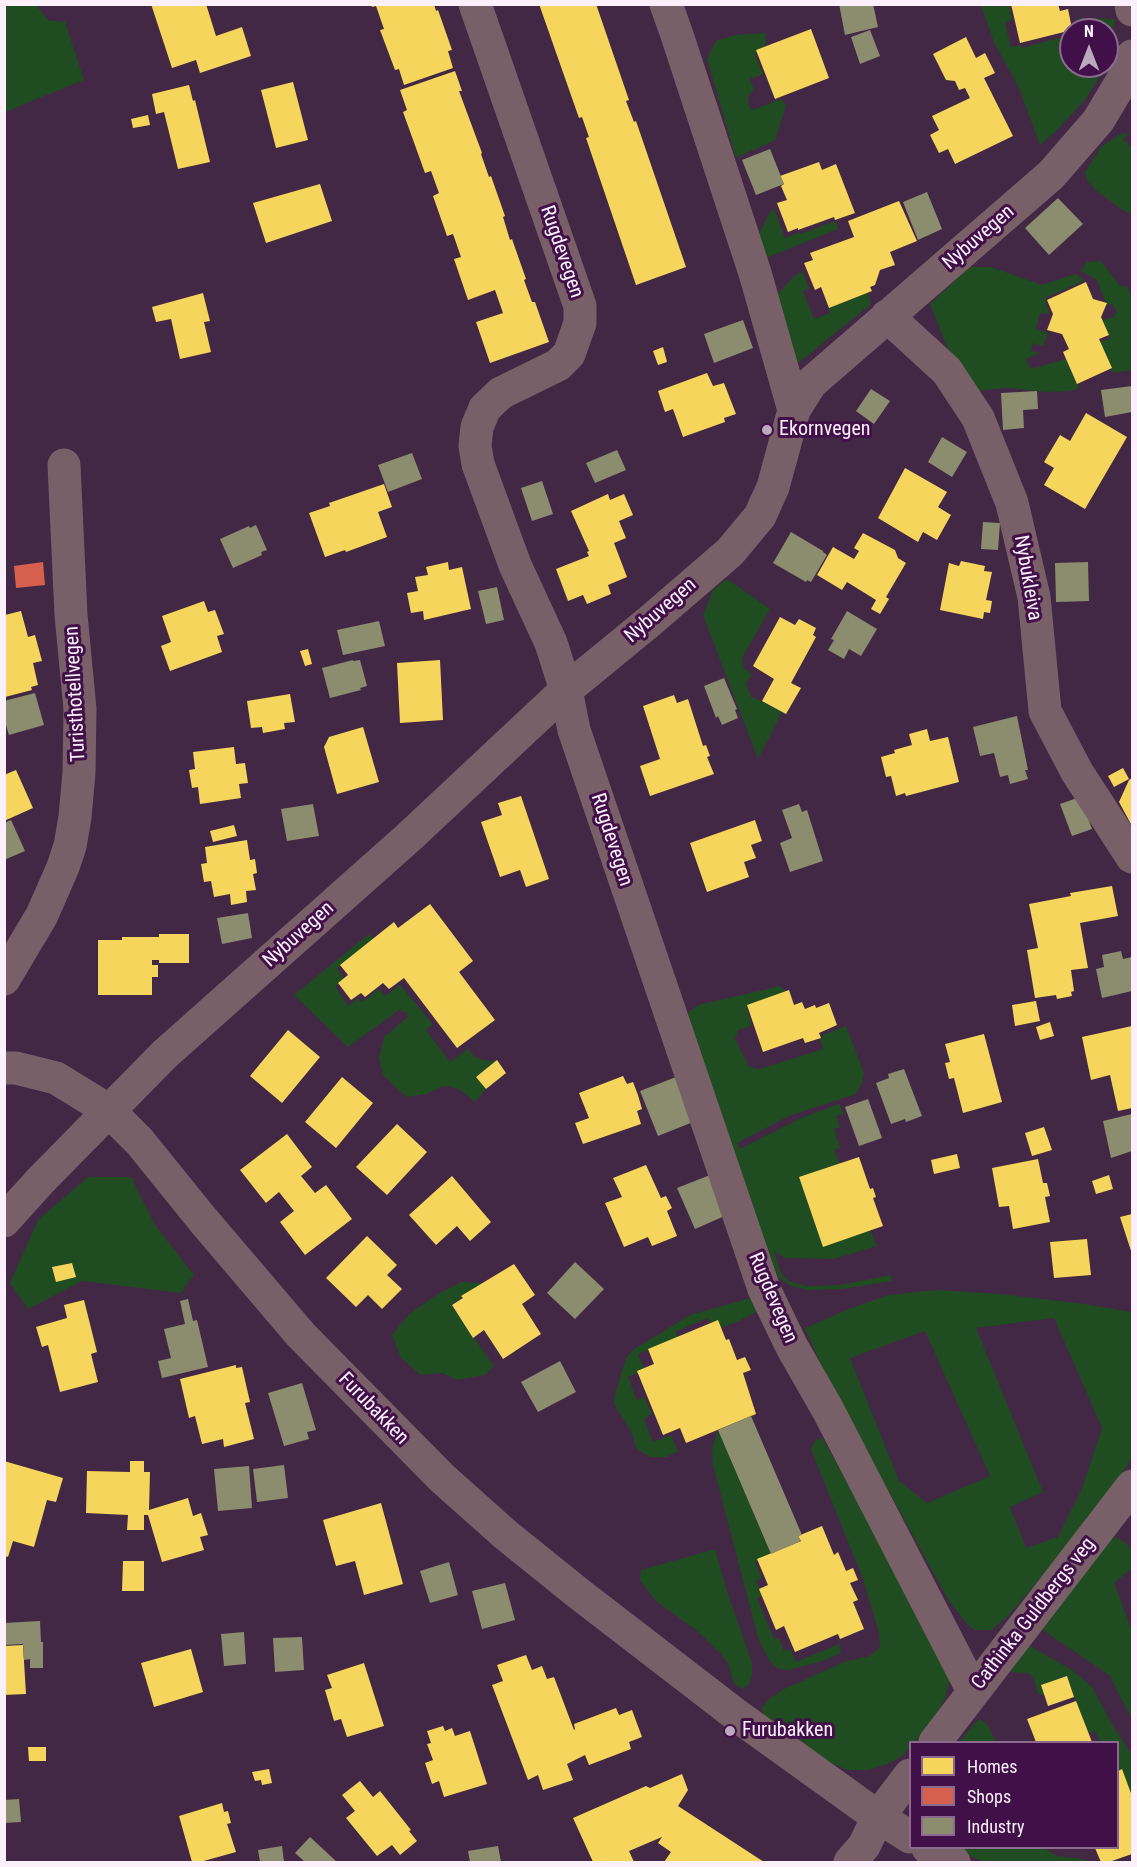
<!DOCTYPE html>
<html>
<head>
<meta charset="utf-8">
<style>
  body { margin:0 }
  #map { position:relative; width:1137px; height:1867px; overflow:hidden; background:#432846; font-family:"Roboto Condensed",sans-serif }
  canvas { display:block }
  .frame { position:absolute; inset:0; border:6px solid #fcf0fd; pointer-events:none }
  .legend { position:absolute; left:909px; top:1741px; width:210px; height:108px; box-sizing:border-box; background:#421048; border:2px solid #8c6a90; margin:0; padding:8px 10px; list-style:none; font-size:18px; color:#fcf0fd }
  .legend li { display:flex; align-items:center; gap:12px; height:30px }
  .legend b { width:30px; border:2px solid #8c6a90 }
  .north { position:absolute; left:1059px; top:18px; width:60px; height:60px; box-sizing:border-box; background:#421048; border:2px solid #8c6a90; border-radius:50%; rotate:0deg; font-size:16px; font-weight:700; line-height:24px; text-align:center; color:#fcf0fd }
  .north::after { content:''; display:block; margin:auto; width:21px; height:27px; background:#bbaabd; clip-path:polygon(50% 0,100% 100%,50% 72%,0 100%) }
</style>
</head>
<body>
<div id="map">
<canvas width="1137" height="1867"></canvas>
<div class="frame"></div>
<ul class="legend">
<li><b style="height:16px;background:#f6d55c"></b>Homes</li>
<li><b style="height:16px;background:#d6604d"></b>Shops</li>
<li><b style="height:16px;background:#8c8c6e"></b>Industry</li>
</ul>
<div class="north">N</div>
</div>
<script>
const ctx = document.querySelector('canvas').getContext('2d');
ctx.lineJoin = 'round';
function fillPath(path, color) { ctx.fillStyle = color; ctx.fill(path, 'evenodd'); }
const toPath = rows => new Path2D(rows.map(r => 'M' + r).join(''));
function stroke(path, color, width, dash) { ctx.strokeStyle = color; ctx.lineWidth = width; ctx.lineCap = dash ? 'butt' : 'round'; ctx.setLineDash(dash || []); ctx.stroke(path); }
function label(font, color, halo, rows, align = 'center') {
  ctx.font = font + ' "Roboto Condensed",sans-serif'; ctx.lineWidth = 6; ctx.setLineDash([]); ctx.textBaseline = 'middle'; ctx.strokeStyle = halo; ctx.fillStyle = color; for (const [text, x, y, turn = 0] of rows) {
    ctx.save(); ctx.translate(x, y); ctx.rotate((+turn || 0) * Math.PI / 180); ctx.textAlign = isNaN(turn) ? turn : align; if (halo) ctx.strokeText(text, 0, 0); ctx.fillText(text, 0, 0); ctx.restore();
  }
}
fillPath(toPath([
  [4,5,36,5,48,20,65,22,84,80,5,112],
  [981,5,1009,5,1012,19,1005,24,1011,47,1020,45,1022,48,1066,36,1071,32,1071,66,1106,66,1085,100,1057,130,1040,145,1019,88,994,42],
  [1081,18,1115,19,1107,61,1107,30,1074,30,1076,27,1075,21],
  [765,33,766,37,764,50,755,54,763,74,750,79,754,90,749,94,748,104,752,110,781,99,786,106,775,140,736,158,707,59,716,41,735,35],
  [1122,133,1129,134,1123,139,1132,149,1132,214,1124,211,1098,192,1088,182,1085,172,1101,147],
  [774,209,785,238,800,232,801,234,835,221,838,229,766,258,758,236,770,212],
  [1101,261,1120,286,1128,287,1132,301,1132,370,1113,373,1099,343,1110,338,1102,320,1114,317,1117,310,1112,304,1107,305,1097,280,1081,271,1087,262],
  [969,267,991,267,1042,285,1075,274,1083,279,1084,281,1045,298,1049,314,1040,313,1036,329,1048,333,1043,346,1033,343,1031,351,1040,353,1026,359,1031,369,1066,359,1079,388,1071,391,1047,392,1008,388,982,390,974,399,954,365,930,304],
  [802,271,809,288,803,291,814,319,830,313,829,308,867,292,870,299,870,305,797,364,777,295,793,277],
  [727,579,770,609,742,658,744,668,752,674,746,683,751,697,762,701,782,712,758,759,703,615,713,590],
  [369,934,374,940,337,968,344,979,335,986,348,1006,358,998,362,1002,379,989,385,996,400,985,433,1024,426,1030,450,1062,468,1049,475,1057,488,1061,497,1060,477,1076,486,1089,475,1102,459,1089,444,1086,426,1094,406,1097,383,1075,379,1058,384,1037,408,1017,407,1013,399,1010,348,1047,294,995],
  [780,986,790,995,747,1009,752,1026,738,1030,735,1039,749,1067,760,1069,823,1049,820,1039,823,1038,822,1035,846,1026,864,1073,862,1082,856,1094,789,1116,737,1143,740,1149,801,1118,839,1104,844,1114,836,1116,840,1127,834,1129,840,1148,834,1150,877,1246,834,1259,785,1258,774,1251,781,1273,789,1281,806,1286,840,1285,891,1275,892,1281,842,1289,807,1290,789,1285,779,1278,771,1261,686,1018,690,1011,698,1005],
  [88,1177,131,1177,155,1225,194,1275,181,1293,82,1281,28,1309,10,1283,38,1220],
  [461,1282,482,1283,451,1305,494,1366,485,1375,457,1380,443,1373,421,1375,401,1358,392,1335,408,1315,436,1295],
  [937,1290,1000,1294,1084,1304,1132,1312,1132,1457,1116,1483,1074,1538,1009,1615,992,1630,975,1630,969,1626,949,1601,827,1379,805,1328,849,1309,888,1295],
  [1054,1318,1102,1428,1081,1491,1058,1537,1026,1548,1010,1507,1043,1492,976,1328],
  [925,1331,990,1476,927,1503,899,1481,850,1358],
  [750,1298,758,1311,739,1321,720,1328,711,1324,708,1318,676,1331,678,1338,638,1354,645,1370,628,1377,637,1400,644,1397,652,1414,644,1419,653,1442,671,1435,678,1451,667,1457,650,1457,636,1448,632,1434,614,1404,615,1394,626,1358,633,1350,690,1315],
  [718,1430,771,1554,755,1562,762,1578,756,1581,762,1596,757,1598,774,1639,779,1638,784,1651,790,1649,796,1662,839,1644,841,1653,823,1661,788,1670,776,1668,769,1660,758,1638,713,1465,712,1449],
  [822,1437,888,1557,950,1678,945,1699,933,1721,915,1742,910,1742,910,1747,902,1756,887,1764,868,1770,848,1770,828,1762,763,1717,762,1708,770,1698,786,1688,844,1662,869,1656,880,1648,879,1633,863,1579,811,1449,814,1442],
  [1116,1537,1128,1545,1132,1552,1132,1568,1114,1583,1132,1631,1132,1719,1109,1675,1037,1626,1107,1540],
  [715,1549,726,1588,752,1663,752,1674,750,1683,743,1689,734,1684,728,1663,717,1650,696,1630,656,1601,640,1580,641,1570],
  [1028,1645,1072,1670,1092,1687,1113,1726,1132,1755,1132,1798,1122,1772,1118,1773,1118,1742,1100,1742,1095,1731,1087,1734,1067,1676,1041,1685,1044,1695,1038,1694,1033,1677,1028,1673,1008,1672],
  [979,1719,987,1724,996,1742,959,1742],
  [954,1848,1044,1848,1057,1856,1083,1859,1089,1862,983,1862]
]), '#1f4c20');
fillPath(toPath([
  [151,4,206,4,216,36,242,27,251,56,200,73,196,60,172,68],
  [371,4,434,4,436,11,438,10,452,50,448,51,453,68,404,85,399,69,395,70,380,30,384,29,376,6,372,7],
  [539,4,596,4,629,100,626,101,634,122,636,121,686,267,636,285,586,138,589,137,582,117,579,118],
  [1011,4,1058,4,1060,11,1068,9,1072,29,1064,31,1064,32,1020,43],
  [811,29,829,78,775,99,756,50],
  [966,37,976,58,985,53,995,73,984,78,1013,136,955,164,948,149,939,153,930,135,939,130,932,116,970,98,965,88,959,90,955,81,946,80,933,54],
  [455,71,462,91,459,91,482,153,481,154,489,177,491,176,505,216,503,217,510,240,512,239,526,279,524,280,532,302,535,302,549,342,490,363,476,322,503,313,495,290,468,300,454,259,461,257,453,234,447,236,433,196,439,193,431,171,425,173,403,112,407,110,400,90],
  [293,82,308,140,276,148,261,90],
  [189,85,193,101,195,100,210,162,178,169,164,112,156,114,152,94],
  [148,115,150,125,133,128,131,119],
  [819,162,822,170,836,164,855,213,835,220,834,217,798,230,798,228,788,232,777,203,787,200,781,186,784,184,780,176],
  [320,184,332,221,266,243,253,203],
  [899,201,917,241,890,252,895,265,880,270,875,285,870,287,872,291,829,308,821,287,815,290,804,263,813,260,810,253,854,237,848,221],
  [1086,282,1093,299,1107,303,1101,317,1109,335,1099,339,1112,368,1077,384,1063,352,1069,349,1062,334,1047,330,1053,314,1047,300],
  [203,293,210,321,204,322,211,352,180,359,171,319,156,322,152,307],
  [663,347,667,362,658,365,653,351],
  [707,373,713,386,724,383,736,414,724,418,725,422,683,437,673,409,665,412,658,391],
  [1086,413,1127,437,1085,509,1044,485,1054,468,1044,462,1060,435,1070,441],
  [905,468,947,492,938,507,951,515,937,540,923,532,918,542,878,518],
  [384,484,392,507,378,512,387,537,346,552,345,550,325,557,309,513,330,506,329,503],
  [608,494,610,500,624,494,633,515,619,521,626,538,614,543,627,577,608,585,611,594,587,604,583,595,568,601,556,569,589,556,587,552,589,551,571,511],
  [863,533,895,550,898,558,906,563,886,597,889,599,880,614,871,609,876,600,847,582,842,590,817,575,833,547,854,559,859,551,854,548],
  [961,561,985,566,984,571,992,572,986,600,992,601,990,613,984,612,983,619,940,610,949,563,959,566],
  [448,562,449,570,462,567,471,609,424,620,423,611,411,613,407,593,418,591,415,577,428,575,426,567],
  [204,601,208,612,215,610,224,634,217,636,222,652,170,671,161,646,171,642,162,616],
  [21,611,28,637,35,635,42,661,33,663,38,685,31,687,32,690,5,697,5,615],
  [780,617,795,625,799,619,816,628,813,635,816,637,791,683,801,688,786,714,762,701,774,679,753,666],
  [308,649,312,664,305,666,300,651],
  [440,660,443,720,400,723,397,663],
  [290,694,295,722,284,723,285,729,263,733,262,727,251,728,247,701],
  [674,695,677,703,688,699,703,746,706,745,710,756,707,757,714,774,650,796,640,766,660,759,643,706],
  [363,727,379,782,337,794,324,747,329,737],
  [927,729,930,741,948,737,959,782,906,796,905,793,896,796,891,776,886,777,881,757,895,753,894,750,912,745,909,734],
  [234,747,236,764,245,763,248,783,239,784,241,798,200,804,198,787,192,788,189,770,195,769,193,752],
  [1123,768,1129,779,1114,787,1108,776],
  [16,770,33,808,4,821,4,775],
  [1132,778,1132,826,1119,802,1129,780],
  [521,796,549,879,526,887,520,870,500,877,481,822,502,815,498,803],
  [755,820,762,841,751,845,756,858,744,862,749,877,707,892,690,843],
  [234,825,237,836,213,842,210,831],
  [247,840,250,860,255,859,257,873,253,874,256,890,246,891,247,902,231,905,230,894,214,897,211,881,204,882,201,864,207,863,205,847],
  [1112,886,1118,916,1080,923,1088,968,1071,970,1074,991,1071,992,1072,996,1057,999,1056,995,1035,998,1027,950,1038,948,1029,904,1071,896,1070,893],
  [430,904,473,961,459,972,495,1020,457,1048,404,978,389,989,383,983,365,997,361,993,351,1000,338,983,348,975,340,965,394,922,398,928],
  [159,934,189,934,189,963,159,963,159,960,152,960,152,965,158,965,158,977,152,977,152,995,98,995,98,940,122,940,122,937,159,937],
  [789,990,794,1005,802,1002,805,1009,815,1005,816,1008,829,1003,837,1025,819,1033,821,1038,805,1043,803,1038,763,1052,747,1005],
  [1036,1001,1040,1021,1015,1026,1012,1005],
  [1050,1022,1054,1036,1040,1040,1036,1027],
  [1132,1026,1132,1108,1118,1111,1110,1075,1091,1080,1082,1037],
  [288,1030,320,1057,282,1103,250,1076],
  [984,1034,1002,1102,963,1113,954,1078,949,1079,945,1063,950,1062,945,1044],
  [497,1060,506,1073,486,1089,476,1077],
  [623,1076,627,1084,633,1082,638,1095,642,1109,637,1111,641,1124,583,1144,575,1123,589,1118,579,1093],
  [342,1077,373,1103,336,1148,305,1122],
  [397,1124,427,1152,387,1195,356,1167],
  [1044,1127,1052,1150,1032,1156,1025,1133],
  [287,1134,312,1167,301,1176,315,1193,326,1185,352,1219,305,1255,280,1222,294,1211,279,1192,266,1203,240,1170],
  [957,1154,960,1168,934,1174,931,1160],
  [859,1157,870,1189,873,1188,876,1197,873,1198,883,1226,823,1247,799,1177],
  [1038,1159,1043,1183,1047,1183,1050,1196,1045,1197,1050,1222,1013,1229,1009,1206,999,1207,992,1168],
  [646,1165,661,1198,666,1196,672,1208,667,1211,677,1236,652,1246,648,1237,624,1247,605,1203,622,1197,613,1178],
  [1109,1175,1113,1189,1096,1194,1092,1181],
  [452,1176,491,1222,470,1241,457,1226,436,1245,409,1215],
  [1132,1214,1132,1254,1120,1217],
  [367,1236,397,1265,387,1275,402,1289,382,1309,368,1295,356,1307,326,1278],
  [1087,1239,1091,1275,1054,1278,1050,1242],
  [72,1263,76,1277,56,1282,52,1267],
  [514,1264,535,1295,522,1304,541,1334,503,1359,484,1330,473,1338,452,1305,463,1298,461,1296],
  [84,1300,97,1352,91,1354,98,1382,60,1392,48,1345,42,1347,36,1327,67,1318,64,1305],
  [718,1320,726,1340,729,1339,737,1360,745,1357,751,1370,743,1373,756,1414,686,1443,680,1428,663,1435,637,1371,654,1364,648,1349],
  [236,1365,236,1368,242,1367,250,1402,245,1403,254,1439,224,1447,223,1439,202,1444,195,1416,189,1418,180,1379],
  [4,1461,63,1478,56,1502,47,1500,34,1547,13,1541,8,1557,4,1556],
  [130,1461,144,1461,144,1472,150,1472,149,1510,188,1498,193,1516,201,1513,208,1535,200,1537,204,1550,162,1562,148,1515,144,1515,144,1530,127,1530,128,1515,86,1513,87,1471,130,1472],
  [381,1503,403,1584,364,1595,355,1561,336,1566,323,1520],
  [822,1526,834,1555,838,1552,846,1571,853,1568,858,1580,850,1583,858,1600,853,1602,864,1629,840,1639,838,1634,795,1652,784,1626,776,1630,759,1589,768,1585,757,1559,801,1541,798,1536],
  [123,1561,144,1561,144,1591,122,1591],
  [23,1645,26,1694,4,1695,4,1646],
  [191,1649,203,1692,154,1707,141,1663],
  [526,1655,532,1670,542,1666,547,1679,554,1677,574,1730,575,1729,574,1724,616,1708,619,1715,632,1710,642,1737,629,1742,631,1749,589,1765,585,1755,567,1764,573,1780,543,1790,538,1775,528,1780,492,1685,503,1681,497,1665],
  [364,1663,384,1726,347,1737,341,1719,334,1721,325,1690,332,1688,327,1675],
  [1067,1676,1074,1697,1048,1706,1041,1685],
  [1076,1701,1092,1742,1036,1742,1027,1719],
  [443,1726,445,1731,452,1728,455,1736,470,1731,487,1784,444,1797,439,1781,432,1784,425,1763,433,1760,427,1744,431,1743,427,1731],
  [28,1747,46,1747,46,1761,29,1761],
  [269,1769,272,1783,262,1785,261,1780,255,1781,252,1772],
  [1122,1769,1132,1796,1132,1854,1109,1862,1101,1862,1095,1848,1118,1848,1118,1771],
  [682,1774,688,1790,678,1806,764,1862,664,1862,671,1852,658,1843,662,1837,629,1851,634,1862,593,1862,573,1818,646,1786,650,1788],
  [360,1781,373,1797,380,1791,411,1830,409,1831,417,1841,400,1855,392,1845,377,1856,346,1818,355,1811,342,1795],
  [222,1803,224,1812,228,1811,231,1823,227,1824,236,1852,200,1862,192,1862,179,1816]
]), '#f6d55c');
fillPath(toPath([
  [43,562,45,585,16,588,14,566]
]), '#d6604d');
fillPath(toPath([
  [839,4,873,4,878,27,845,35],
  [870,30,880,56,860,64,851,37],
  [770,149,784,184,756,195,742,160],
  [927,192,942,229,918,240,903,202],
  [1058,198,1083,224,1049,255,1025,228],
  [743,320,753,348,714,363,704,334],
  [1132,386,1132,412,1105,417,1101,390],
  [871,389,890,401,874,424,856,411],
  [1037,391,1038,409,1023,410,1024,428,1003,430,1001,393],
  [942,437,967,452,952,477,928,462],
  [617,450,626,470,595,483,586,463],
  [412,453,422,479,388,492,378,465],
  [542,481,553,514,532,521,521,488],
  [983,522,1000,523,998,550,981,549],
  [256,525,267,550,261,552,262,555,233,568,220,539,249,526,250,528],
  [791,532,823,551,823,552,827,555,811,582,807,580,806,582,773,563],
  [1088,562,1089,601,1056,602,1055,563],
  [497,587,504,620,486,624,478,591],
  [847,611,877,629,861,656,849,649,844,659,828,650,834,640,831,639],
  [379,621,385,646,343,655,337,630],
  [353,660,353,661,360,660,367,686,360,688,361,690,330,698,322,668],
  [724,678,737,709,735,710,738,718,722,725,718,716,716,718,704,686],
  [35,693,44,725,9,735,4,719,4,701],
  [1017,716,1028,770,1025,770,1028,779,1010,784,1008,775,1000,777,994,753,980,756,973,727],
  [1080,797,1092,829,1072,836,1060,804],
  [313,804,319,836,287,841,281,809],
  [799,804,802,812,807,810,823,861,790,872,780,843,792,838,782,810],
  [11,820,25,851,4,860,4,823],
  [248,913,252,938,222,944,217,918],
  [1121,951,1123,959,1132,957,1132,991,1102,998,1096,969,1104,967,1102,955],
  [904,1069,922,1116,906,1122,905,1119,891,1124,876,1083,889,1078,888,1074],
  [676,1077,693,1122,658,1136,640,1091],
  [868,1099,882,1138,859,1146,845,1107],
  [1132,1114,1132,1151,1111,1158,1103,1121],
  [710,1175,727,1215,695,1229,677,1188],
  [575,1262,604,1289,575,1319,547,1293],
  [188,1299,193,1321,197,1320,208,1367,162,1378,158,1361,171,1358,164,1329,185,1324,180,1301],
  [560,1361,576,1392,538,1412,521,1382],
  [302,1383,316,1430,307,1432,309,1439,284,1446,268,1393],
  [751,1416,802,1535,798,1536,801,1541,771,1554,718,1430],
  [284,1465,288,1498,257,1502,253,1469],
  [249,1466,252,1508,218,1511,214,1469],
  [449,1562,458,1595,430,1603,420,1571],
  [505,1583,515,1620,482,1629,472,1591],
  [40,1621,41,1642,43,1642,43,1668,30,1668,30,1659,24,1660,23,1644,4,1645,4,1623],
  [244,1632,246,1664,224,1666,221,1634],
  [302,1637,304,1670,275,1672,273,1638],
  [19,1799,21,1822,4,1823,4,1800],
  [310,1837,337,1862,305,1862,295,1853],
  [282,1846,284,1862,260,1862,258,1850],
  [498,1846,501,1862,470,1862,468,1851]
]), '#8c8c6e');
stroke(toPath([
  [475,4,580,306,580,323,569,354,558,365,501,393,485,408,477,427,475,446,478,464,515,565,551,643,566,690,574,730,764,1289,792,1347,828,1410,973,1691],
  [666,4,677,35,755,273,794,410],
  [1131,4,1132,10],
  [887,316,947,371,978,418,1012,503,1034,597,1045,711,1077,772,1132,857],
  [4,979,42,915,63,867,70,846,75,817,79,773,80,709,71,615,64,465],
  [4,1068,16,1068,56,1078,108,1110,140,1142,203,1220,301,1335,442,1478,506,1535,578,1593,739,1717,878,1817,910,1837],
  [4,1221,41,1180,165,1054,409,837,566,690,650,621,730,552,760,516,773,487,794,410,811,383,1051,175,1098,121,1122,81,1132,56],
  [935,1742,1132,1486],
  [928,1848,954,1862],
  [850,1862,864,1846,878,1817,910,1775]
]), '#796068', 33);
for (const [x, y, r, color] of [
  [767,430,6,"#bbaabd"],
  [730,1731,6,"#bbaabd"]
]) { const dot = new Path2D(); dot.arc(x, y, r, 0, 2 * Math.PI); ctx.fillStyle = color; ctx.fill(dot); stroke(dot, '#421048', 2); }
label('20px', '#fcf0fd', '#421048', [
  ["Nybuvegen",979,238,-41],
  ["Rugdevegen",561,252,71],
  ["Nybukleiva",1027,578,80],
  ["Nybuvegen",661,611,-41],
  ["Turisthotellvegen",76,694,-93],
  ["Rugdevegen",611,840,72],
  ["Nybuvegen",299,935,-42],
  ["Rugdevegen",772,1298,67],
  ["Furubakken",373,1409,46],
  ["Cathinka Guldbergs veg",1034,1614,-52]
]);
label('20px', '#fcf0fd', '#421048', [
  ["Ekornvegen",779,430],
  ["Furubakken",742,1731]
], 'left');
</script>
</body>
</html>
